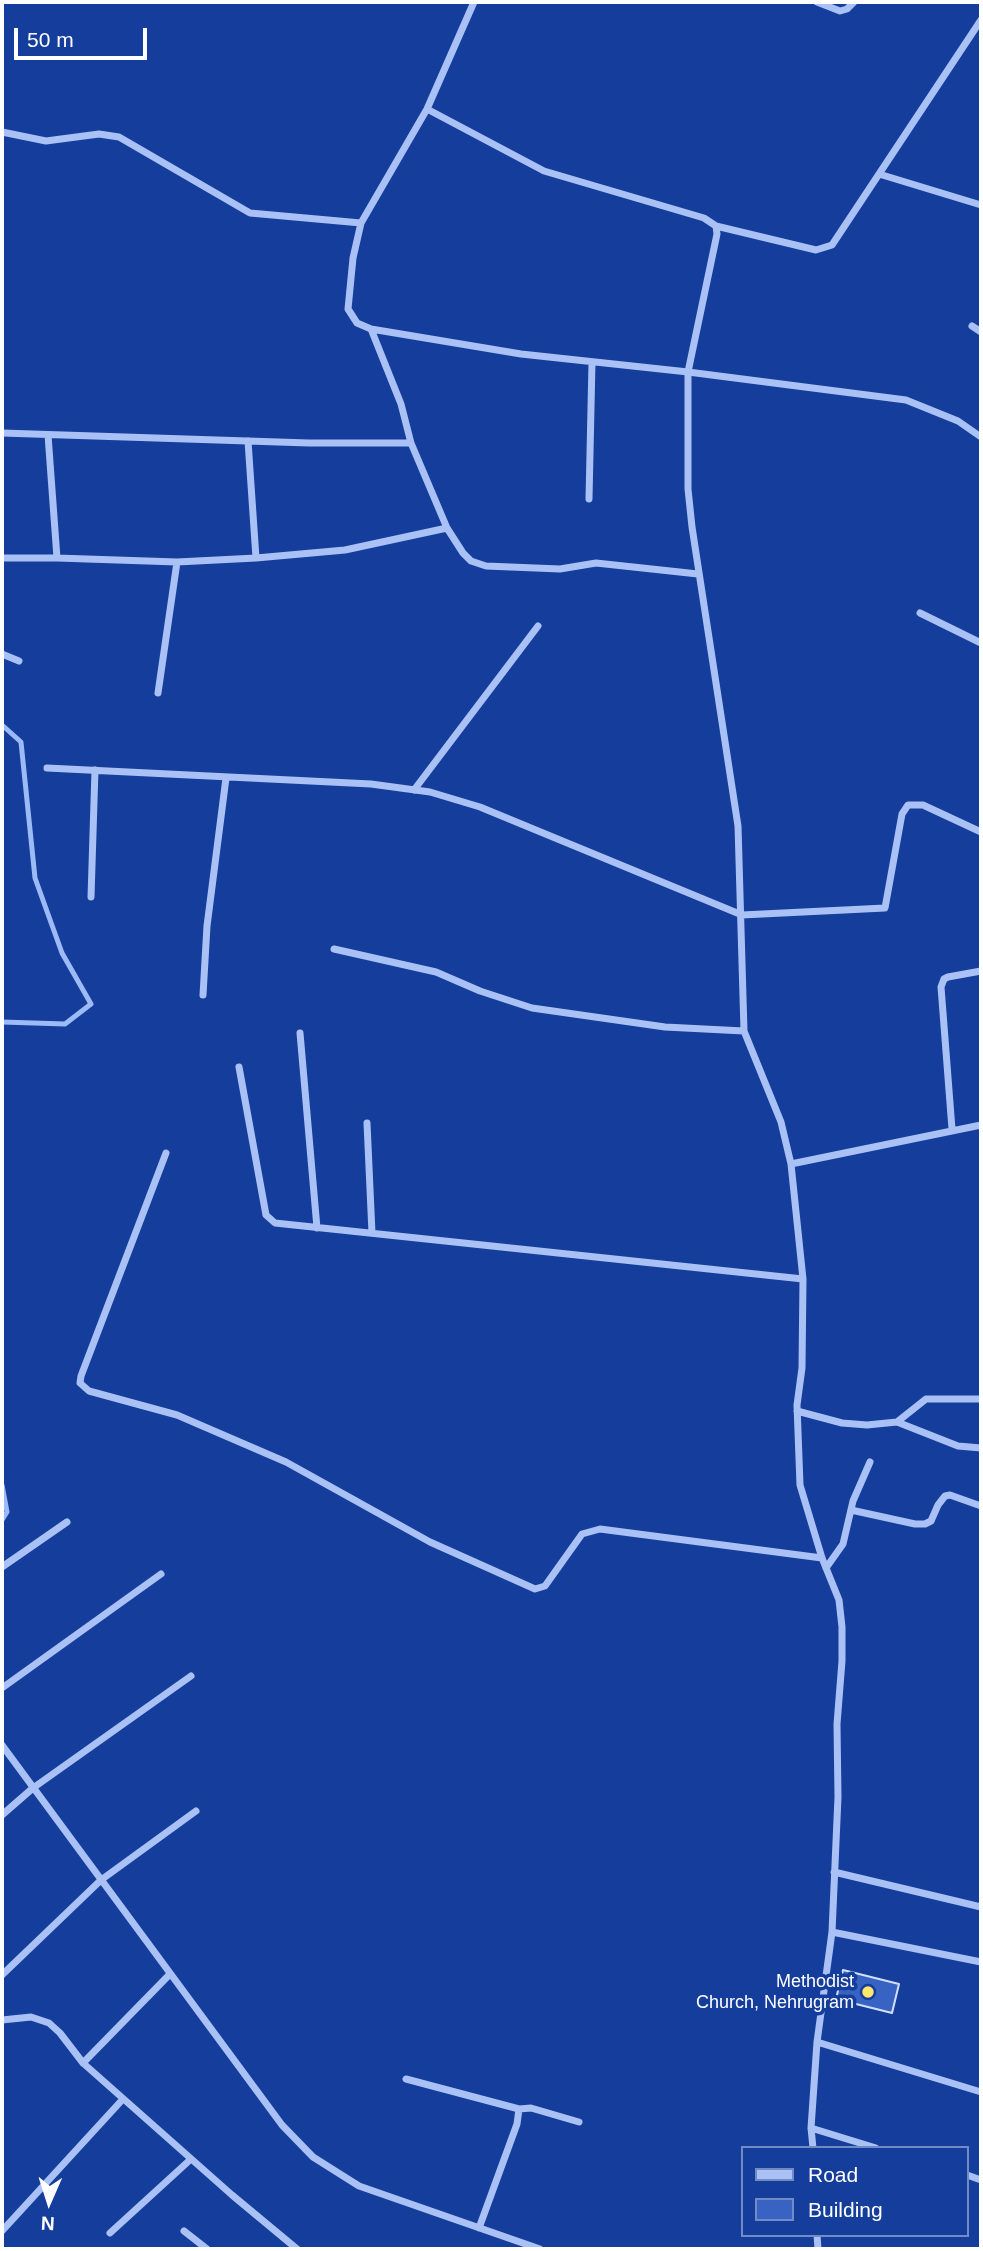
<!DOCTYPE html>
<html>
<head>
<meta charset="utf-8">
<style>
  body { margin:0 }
  #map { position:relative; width:983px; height:2251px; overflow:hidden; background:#143d9c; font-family:Arial,sans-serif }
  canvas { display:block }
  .frame { position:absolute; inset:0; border:4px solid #fff; pointer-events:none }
  .legend { position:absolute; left:741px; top:2146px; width:228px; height:91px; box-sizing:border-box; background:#143d9c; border:2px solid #728bc4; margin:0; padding:9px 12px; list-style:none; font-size:21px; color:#fff }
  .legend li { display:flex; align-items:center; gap:14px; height:35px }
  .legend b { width:35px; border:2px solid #728bc4 }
  .north { position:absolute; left:14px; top:2167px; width:70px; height:70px; -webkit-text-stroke:5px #143d9c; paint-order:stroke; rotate:183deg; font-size:19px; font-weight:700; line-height:28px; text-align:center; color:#fff }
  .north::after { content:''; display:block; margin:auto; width:24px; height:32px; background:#fff; clip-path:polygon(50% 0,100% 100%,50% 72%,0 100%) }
  .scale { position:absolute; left:14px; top:28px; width:133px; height:32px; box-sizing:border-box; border:4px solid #fff; border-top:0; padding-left:9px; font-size:21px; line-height:24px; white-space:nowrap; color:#fff; -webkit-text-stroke:5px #143d9c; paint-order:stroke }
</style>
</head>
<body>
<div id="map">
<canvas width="983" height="2251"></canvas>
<div class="frame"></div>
<ul class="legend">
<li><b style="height:9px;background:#a9c1f4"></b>Road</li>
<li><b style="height:19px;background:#3863c2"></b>Building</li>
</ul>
<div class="north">N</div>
<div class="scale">50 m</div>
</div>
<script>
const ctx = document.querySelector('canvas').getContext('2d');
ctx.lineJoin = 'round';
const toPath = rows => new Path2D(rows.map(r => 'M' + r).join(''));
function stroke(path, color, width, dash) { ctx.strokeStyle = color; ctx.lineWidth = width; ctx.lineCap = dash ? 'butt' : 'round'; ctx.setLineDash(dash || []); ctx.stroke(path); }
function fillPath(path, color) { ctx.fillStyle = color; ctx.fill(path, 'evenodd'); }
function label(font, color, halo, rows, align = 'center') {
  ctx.font = font + ' Arial,sans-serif'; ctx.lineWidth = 7; ctx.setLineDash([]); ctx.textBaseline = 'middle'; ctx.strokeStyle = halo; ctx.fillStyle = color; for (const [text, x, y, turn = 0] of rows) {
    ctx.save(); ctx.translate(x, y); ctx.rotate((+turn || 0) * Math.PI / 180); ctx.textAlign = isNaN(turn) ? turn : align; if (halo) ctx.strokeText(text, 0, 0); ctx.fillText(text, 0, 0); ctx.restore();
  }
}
stroke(toPath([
  [2,725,21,742,35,878,62,953,91,1004,65,1024,2,1022],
  [2,1485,7,1512,2,1520]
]), '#9cbaf6', 5);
const building = toPath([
  [843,1970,899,1984,892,2013,836,1999,843,1970]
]);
fillPath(building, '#3863c2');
stroke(building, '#d2e0fd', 2);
stroke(toPath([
  [474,2,427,109,361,223,353,258,348,309,357,323,371,329,521,354,688,372,906,400,958,421,981,437],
  [817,2,840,11,847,9,854,2],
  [427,109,544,171,704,218,716,226,717,234,688,372,688,489,692,527,738,826,744,1031,781,1122,791,1164,803,1279,802,1368,797,1405,800,1485,822,1558,839,1600,842,1627,842,1661,837,1724,838,1797,832,1932,817,2042,811,2128,813,2148],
  [2,132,46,141,99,134,119,137,250,213,361,223],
  [879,174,981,205],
  [716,226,816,250,832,245,981,20],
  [972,326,981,332],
  [371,329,401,404,411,443,447,528,463,553,471,561,486,566,560,569,596,563,698,574],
  [2,433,309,443,411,443],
  [248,441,256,558],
  [589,499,592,362],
  [2,558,57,558,48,435],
  [57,558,177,562,256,558,345,550,447,528],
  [920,613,981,643],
  [2,654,19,661],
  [158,693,177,562],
  [47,768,371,784,430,792,480,807,742,915,885,908,902,814,908,805,923,805,981,832],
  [414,790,538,626],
  [91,897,95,770],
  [334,949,436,972,480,991,532,1008,665,1027,744,1031],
  [203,995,207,926,226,778],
  [300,1033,317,1228],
  [239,1067,266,1215,275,1223,803,1279],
  [367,1123,372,1233],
  [952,1129,941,987,944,979,948,977,981,971],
  [166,1153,81,1376,80,1383,89,1391,177,1415,286,1462,430,1542,535,1589,545,1586,582,1534,600,1529,822,1558],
  [791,1164,981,1125],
  [797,1411,842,1423,867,1425,897,1422,926,1399,981,1399],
  [897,1422,958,1446,981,1448],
  [851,1510,915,1524,925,1524,931,1521,938,1505,945,1496,950,1495,981,1506],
  [2,1567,67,1522],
  [826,1568,843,1544,853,1501,870,1462],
  [2,1688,161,1574],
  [2,1745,282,2125,313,2157,359,2186,540,2249],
  [2,1815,33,1788,191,1676],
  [834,1872,981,1907],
  [832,1932,981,1962],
  [170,1974,83,2063,232,2195,297,2249],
  [2,1975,101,1880,196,1811],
  [2,2020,31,2017,49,2023,60,2033,83,2063],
  [817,2042,981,2092],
  [406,2079,519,2109,531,2108,579,2122],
  [811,2128,876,2148],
  [967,2175,981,2180],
  [479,2228,517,2124,519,2109],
  [2,2231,123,2099],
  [184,2231,207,2249],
  [110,2233,191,2159],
  [817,2235,818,2249]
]), '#a9c1f4', 7);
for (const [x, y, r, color] of [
  [868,1992,7,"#ffe86c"]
]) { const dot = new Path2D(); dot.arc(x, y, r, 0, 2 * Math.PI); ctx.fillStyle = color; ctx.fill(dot); stroke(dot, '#143d9c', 2.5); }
label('18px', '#fff', '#143d9c', [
  ["Methodist",854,1982],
  ["Church, Nehrugram",854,2003]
], 'right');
</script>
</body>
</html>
